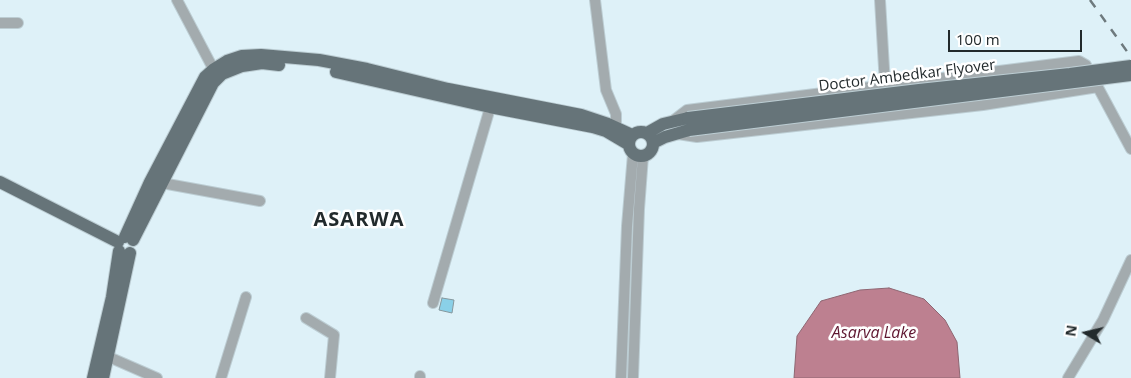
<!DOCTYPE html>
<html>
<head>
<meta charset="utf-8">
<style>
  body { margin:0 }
  #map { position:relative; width:1131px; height:378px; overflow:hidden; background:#def1f8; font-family:"Open Sans",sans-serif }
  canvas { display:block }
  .north { position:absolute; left:1061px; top:308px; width:50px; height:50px; -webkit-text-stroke:4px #fff; paint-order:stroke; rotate:279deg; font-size:14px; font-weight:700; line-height:20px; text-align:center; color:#222a2c }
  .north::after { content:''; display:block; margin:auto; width:18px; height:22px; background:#222a2c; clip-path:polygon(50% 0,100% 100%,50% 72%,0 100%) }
  .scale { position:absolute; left:948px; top:30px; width:134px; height:22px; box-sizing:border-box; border:2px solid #222a2c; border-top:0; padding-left:6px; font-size:15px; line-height:18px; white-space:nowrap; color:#222a2c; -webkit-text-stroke:4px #fff; paint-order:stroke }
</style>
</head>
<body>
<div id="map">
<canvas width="1131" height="378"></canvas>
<div class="north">N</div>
<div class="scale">100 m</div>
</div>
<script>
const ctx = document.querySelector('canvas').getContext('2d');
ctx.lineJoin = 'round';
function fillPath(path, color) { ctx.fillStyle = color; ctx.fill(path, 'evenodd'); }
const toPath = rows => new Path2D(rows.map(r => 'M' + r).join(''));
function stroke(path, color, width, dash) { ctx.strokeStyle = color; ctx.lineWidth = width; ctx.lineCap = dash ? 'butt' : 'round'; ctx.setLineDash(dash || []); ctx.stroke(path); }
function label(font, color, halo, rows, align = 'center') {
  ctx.font = font + ' "Open Sans",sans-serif'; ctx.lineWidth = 5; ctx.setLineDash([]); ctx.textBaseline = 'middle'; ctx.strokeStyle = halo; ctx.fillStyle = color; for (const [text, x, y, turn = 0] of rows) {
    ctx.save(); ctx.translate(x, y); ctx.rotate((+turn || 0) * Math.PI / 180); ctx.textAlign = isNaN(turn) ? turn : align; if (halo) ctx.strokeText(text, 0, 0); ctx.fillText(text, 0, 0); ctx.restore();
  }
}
const water = toPath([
  [889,288,924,299,945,320,957,342,960,378,794,378,797,336,821,301,860,290,889,288]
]);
fillPath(water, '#bd8090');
stroke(water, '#8e6672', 1);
const building = toPath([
  [442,298,454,300,452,313,439,310,442,298]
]);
fillPath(building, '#8ad0e8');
stroke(building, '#85979d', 1);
const minor = toPath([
  [177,0,216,74],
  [595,0,606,90,616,114,616,127,614,134],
  [880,0,885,85],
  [0,23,18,23],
  [674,120,687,110,1079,61,1086,65,1131,149],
  [678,134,697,137,983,105,1098,87],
  [162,183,260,201],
  [433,303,492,101],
  [306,318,334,335,330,378],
  [102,354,157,378],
  [221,378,246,297],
  [420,378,420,376],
  [621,378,627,226,633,154],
  [633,378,639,209,643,156],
  [1068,378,1103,320,1131,260]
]);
const major = toPath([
  [336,72,490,107,593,127,606,131,628,144],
  '629 144a12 12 0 1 1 24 0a12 12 0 1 1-24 0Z',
  [647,133,663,124,688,118],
  [653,143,665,137,689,130],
  [0,182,118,242],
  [125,237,150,182,205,77,214,69,227,61,242,56,261,55,319,60,367,69,448,89,581,115,608,124,632,135],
  [133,240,213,83,222,74,242,66,262,63,279,65],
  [93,378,112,297,119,251],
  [103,378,130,253]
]);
stroke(minor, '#bccdd3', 12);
stroke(major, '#bccdd3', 14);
stroke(minor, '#a3abae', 10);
stroke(major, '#667479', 12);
stroke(toPath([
  [1090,0,1131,57]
]), '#6e7a7e', 2.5, [9, 9]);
const majorBridge = toPath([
  [688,118,919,90,1070,74,1131,66],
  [689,130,1131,75]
]);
stroke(majorBridge, '#bccdd3', 14, []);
stroke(majorBridge, '#667479', 12);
label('15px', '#222a2c', '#fff', [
  ["Doctor Ambedkar Flyover",907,76,-7]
]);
label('italic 16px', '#5f1630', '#fff', [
  ["Asarva Lake",874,333]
]);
ctx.letterSpacing = '1px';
label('bold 20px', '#222a2c', '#fff', [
  ["ASARWA",359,220]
]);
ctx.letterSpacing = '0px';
</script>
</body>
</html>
